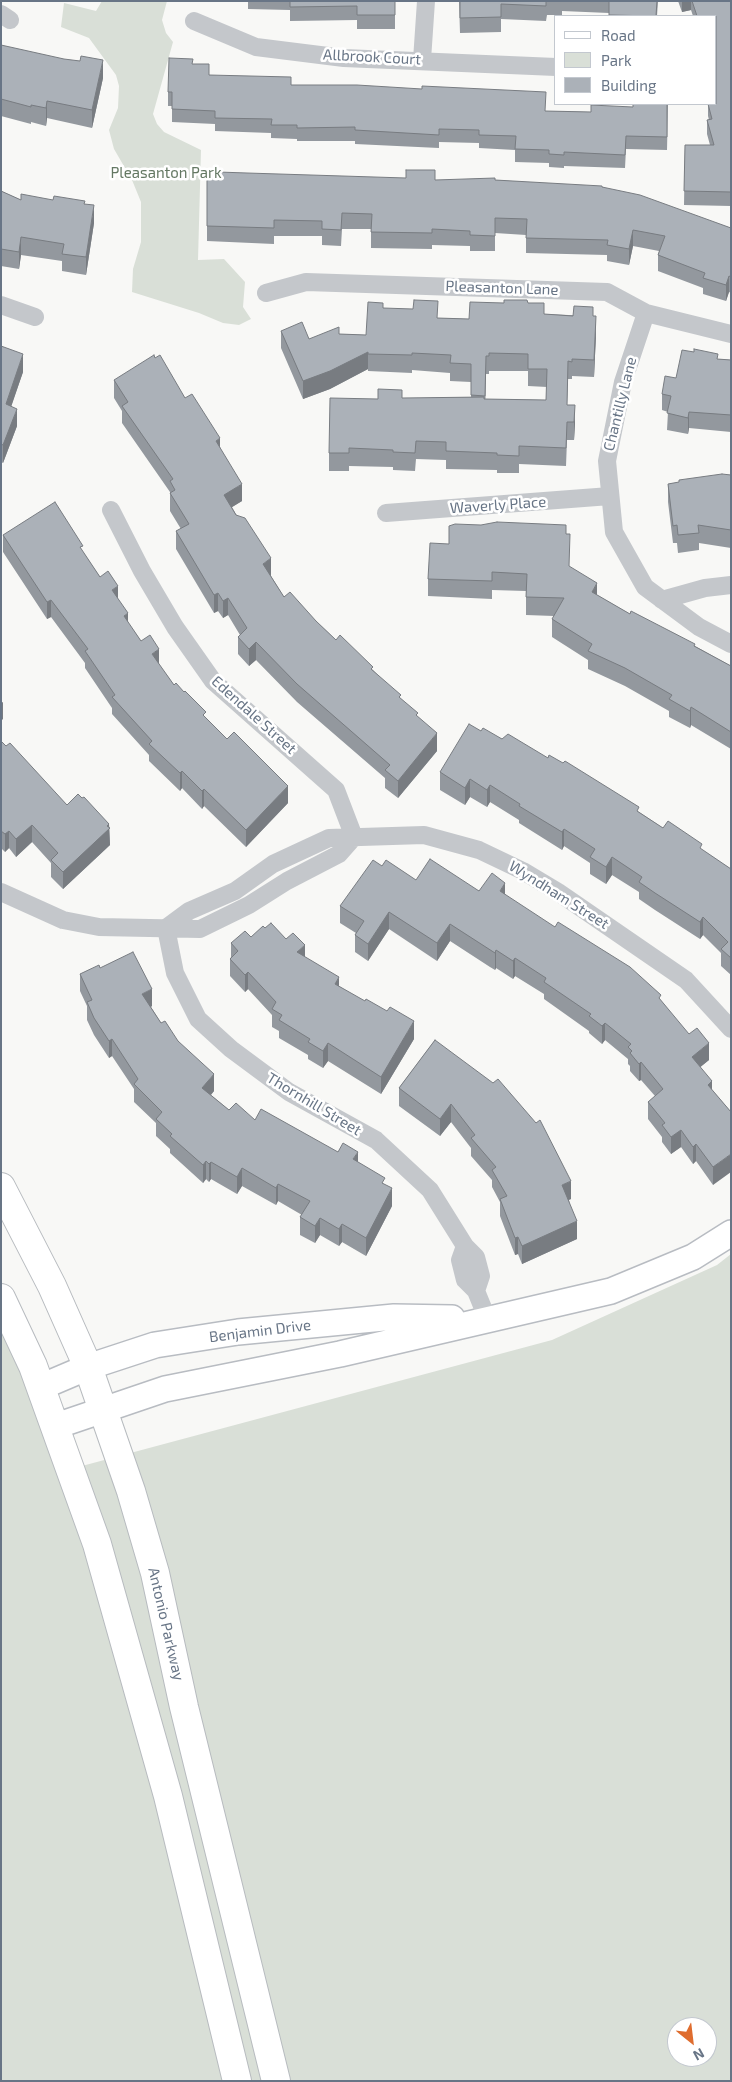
<!DOCTYPE html>
<html>
<head>
<meta charset="utf-8">
<style>
  body { margin:0 }
  #map { position:relative; width:732px; height:2082px; overflow:hidden; background:#f8f8f6; font-family:"Exo 2",sans-serif }
  canvas { display:block }
  .frame { position:absolute; inset:0; border:2px solid #687586; pointer-events:none }
  .legend { position:absolute; left:554px; top:15px; width:162px; height:90px; box-sizing:border-box; background:#fff; border:1px solid #c3c8cf; margin:0; padding:6px 9px; list-style:none; font-size:15px; color:#687586 }
  .legend li { display:flex; align-items:center; gap:10px; height:25px }
  .legend b { width:25px; border:1px solid #c3c8cf }
  .north { position:absolute; left:667px; top:2017px; width:50px; height:50px; box-sizing:border-box; background:#fff; border:1px solid #c3c8cf; border-radius:50%; rotate:151deg; font-size:14px; font-weight:700; line-height:20px; text-align:center; color:#687586 }
  .north::after { content:''; display:block; margin:auto; width:18px; height:22px; background:#df6d2f; clip-path:polygon(50% 0,100% 100%,50% 72%,0 100%) }
</style>
</head>
<body>
<div id="map">
<canvas width="732" height="2082"></canvas>
<div class="frame"></div>
<ul class="legend">
<li><b style="height:6px;background:#fff"></b>Road</li>
<li><b style="height:14px;background:#d9dfd7"></b>Park</li>
<li><b style="height:14px;background:#abb1b8"></b>Building</li>
</ul>
<div class="north">N</div>
</div>
<script>
const ctx = document.querySelector('canvas').getContext('2d');
ctx.lineJoin = 'round';
function fillPath(path, color) { ctx.fillStyle = color; ctx.fill(path, 'evenodd'); }
const toPath = rows => new Path2D(rows.map(r => 'M' + r).join(''));
function stroke(path, color, width, dash) { ctx.strokeStyle = color; ctx.lineWidth = width; ctx.lineCap = dash ? 'butt' : 'round'; ctx.setLineDash(dash || []); ctx.stroke(path); }
function label(font, color, halo, rows, align = 'center') {
  ctx.font = font + ' "Exo 2",sans-serif'; ctx.lineWidth = 5; ctx.setLineDash([]); ctx.textBaseline = 'middle'; ctx.strokeStyle = halo; ctx.fillStyle = color; for (const [text, x, y, turn = 0] of rows) {
    ctx.save(); ctx.translate(x, y); ctx.rotate((+turn || 0) * Math.PI / 180); ctx.textAlign = isNaN(turn) ? turn : align; if (halo) ctx.strokeText(text, 0, 0); ctx.fillText(text, 0, 0); ctx.restore();
  }
}
fillPath(toPath([
  [102,1,167,1,162,20,166,33,173,42,153,114,157,124,164,132,201,150,198,260,224,259,245,282,243,307,251,319,239,325,223,323,199,313,132,292,133,269,141,242,141,202,132,180,114,149,109,130,118,108,119,86,116,75,89,38,61,27,64,3,96,11],
  [731,1254,731,2081,1,2081,1,1286,67,1470,552,1340,717,1265],
  [677,2027,707,2027,707,2057,677,2057]
]), '#d9dfd7');
const secondary = toPath([
  [41,1387,88,1367,155,1345,238,1332,394,1317,452,1318],
  [56,1426,165,1389,340,1354,611,1291,693,1257,731,1233]
]);
const primary = toPath([
  [1,1187,52,1286,88,1367,131,1491,155,1573,184,1707,276,2081],
  [1,1298,33,1366,97,1544,168,1796,237,2081]
]);
stroke(secondary, '#b8bcc2', 28);
stroke(primary, '#b7bbbf', 30);
stroke(toPath([
  [1,14,10,20],
  [194,21,256,47,344,58,556,67],
  [422,60,426,1],
  [266,293,306,282,607,292,646,313,731,334],
  [1,305,35,317],
  [646,313,623,382,607,461,614,532,645,587,699,627,731,644],
  [111,510,142,571,175,627,213,681,336,790,354,837],
  [386,513,610,496],
  [662,600,705,588,731,585],
  [1,892,63,920,99,927,200,929,249,905,287,881,339,854,354,837],
  [166,928,189,911,235,891,273,864,329,838,424,835,479,850,523,871,558,892,686,980,731,1029],
  [166,928,175,973,198,1019,231,1049,289,1092,376,1140,430,1190,465,1246,476,1257,481,1276,476,1291],
  [465,1246,460,1260,465,1280,476,1291,487,1318]
]), '#c4c7cb', 18);
stroke(secondary, '#fff', 25);
stroke(primary, '#fff', 28);
fillPath(toPath([
  [248,1,395,1,395,29,357,29,357,20,290,21,290,10,248,9],
  [459,1,658,1,657,16,609,16,609,13,562,11,562,15,547,15,546,21,501,19,501,32,460,33],
  [678,1,731,1,731,206,684,205,685,145,710,145,707,134,707,120,709,120,708,116,708,104,716,104,716,16,693,16,691,10,682,12],
  [1,45,103,78,92,128,47,118,46,126,31,122,31,124,1,116],
  [193,64,209,75,291,85,546,111,591,112,633,107,668,104,667,150,626,149,625,168,564,166,564,168,549,167,549,163,515,162,515,150,479,148,479,143,439,142,439,148,355,144,355,141,297,141,297,139,271,138,271,133,215,131,215,124,172,122,172,106,168,106,168,92],
  [207,175,435,180,495,180,602,187,731,228,731,293,729,292,726,301,703,294,703,288,658,271,658,255,659,251,633,246,629,265,607,261,607,255,526,253,526,235,495,233,495,251,470,251,470,246,432,245,432,249,371,248,371,229,342,229,341,246,322,245,322,236,274,236,274,244,207,241],
  [1,191,21,200,53,200,85,204,94,223,86,275,62,271,62,261,21,255,19,269,1,266],
  [504,303,528,303,544,314,593,316,596,334,594,377,572,376,572,379,568,379,567,405,575,423,574,440,567,440,566,466,519,464,519,473,497,473,497,470,446,469,446,460,416,459,415,471,393,470,393,467,349,466,349,471,329,471,329,453,378,399,471,397,471,382,450,381,450,373,412,370,412,373,368,371,368,369,330,389,303,399,281,348,281,331,309,339,339,334,366,335,383,308,438,318,469,319],
  [489,371,528,371,528,386,547,387,546,400,485,399,486,374,489,374],
  [1,346,23,372,11,406,17,426,3,463,1,462],
  [718,359,731,360,731,434,731,432,689,428,688,434,667,430,668,412,662,410,662,394,676,378],
  [114,380,185,398,220,447,242,501,232,507,271,576,284,597,316,621,336,640,373,670,418,717,437,751,398,798,385,788,385,778,297,702,256,660,249,666,238,654,238,637,240,635,228,615,223,618,218,611,214,613,176,549,176,531,181,529,170,511,170,492,122,423,122,411,114,398],
  [731,475,731,548,699,543,699,550,678,553,677,543,673,543,668,502,668,484],
  [566,534,569,567,597,595,630,614,695,646,731,666,731,749,691,725,690,728,669,717,669,711,625,686,588,669,588,660,552,637,552,619,554,616,526,615,526,591,492,590,492,599,428,596,428,579,449,544],
  [3,535,83,552,100,577,118,599,128,623,141,641,174,685,288,803,246,847,204,806,202,809,182,788,180,791,149,761,149,755,112,714,112,708,85,668,85,663,51,617,47,619,3,552],
  [481,731,502,739,639,812,663,828,702,850,731,869,731,975,721,966,721,953,703,935,700,939,655,910,639,899,639,892,612,875,606,884,590,874,590,863,564,846,562,850,519,823,519,820,490,802,487,807,470,797,465,805,440,790,440,772],
  [1,741,67,805,109,824,110,845,63,889,51,877,51,863,32,842,16,857,9,848,5,852,1,848],
  [382,866,416,880,505,895,661,1001,709,1060,700,1067,712,1090,731,1112,713,1185,696,1161,693,1164,681,1147,671,1154,662,1142,662,1137,648,1119,648,1102,655,1096,641,1080,639,1081,630,1071,630,1066,628,1064,628,1059,605,1040,602,1044,589,1033,589,1031,544,999,544,994,515,976,513,979,496,968,495,970,490,967,450,941,437,961,389,929,368,961,355,952,355,935,356,933,340,923,340,906],
  [265,928,286,939,305,957,339,986,414,1039,381,1094,328,1061,323,1068,308,1059,308,1055,279,1038,279,1031,272,1027,272,1015,248,989,245,992,230,976,230,959,231,957,231,943,251,937],
  [100,968,152,1006,151,1007,161,1023,178,1041,214,1091,211,1095,229,1110,338,1152,358,1162,385,1185,392,1206,366,1256,342,1242,339,1246,320,1235,315,1243,300,1235,300,1217,302,1215,278,1201,276,1205,242,1186,237,1194,211,1179,209,1182,206,1179,203,1183,170,1153,170,1149,156,1136,156,1123,134,1102,134,1089,112,1056,109,1058,94,1035,87,1020,87,1006,80,991,80,974],
  [435,1040,571,1199,569,1200,577,1239,522,1264,518,1254,515,1255,500,1216,500,1202,492,1187,492,1180,471,1156,471,1148,451,1122,440,1136,399,1106,399,1088]
]), '#93989e');
fillPath(toPath([
  [682,1,691,1,691,10,682,12],
  [103,60,103,78,92,128,92,110],
  [47,101,47,118,46,126,46,108],
  [94,205,94,223,86,275,86,257],
  [633,230,633,246,629,265,629,249],
  [21,237,21,255,19,269,19,252],
  [729,276,729,292,726,301,726,285],
  [596,316,596,334,594,377,594,360],
  [368,352,368,369,330,389,303,399,303,381],
  [23,354,23,372,6,422,6,404],
  [486,356,486,374,485,413,485,396],
  [575,405,575,423,574,440,574,422],
  [17,409,17,426,3,463,3,445],
  [689,412,689,428,688,434,688,418],
  [220,438,220,456,216,441],
  [242,484,242,501,224,512,224,495],
  [271,558,271,576,263,581,263,564],
  [597,583,597,601,592,592],
  [118,586,118,603,112,590],
  [218,593,218,611,214,613,214,595],
  [228,598,228,615,223,618,223,601],
  [51,600,51,617,47,619,47,602],
  [128,613,128,630,124,616],
  [256,642,256,660,249,666,249,649],
  [159,649,159,666,152,654],
  [3,702,3,719,2,720,1,725,1,703],
  [691,707,691,725,690,728,690,711],
  [437,733,437,751,398,798,398,781],
  [182,771,182,788,180,791,180,773],
  [470,779,470,797,465,805,465,788],
  [490,785,490,802,487,807,487,790],
  [288,786,288,803,246,847,246,830],
  [204,789,204,806,202,809,202,791],
  [109,824,110,845,63,889,63,872],
  [32,825,32,842,16,857,16,839],
  [564,829,564,846,562,850,562,832],
  [9,831,9,848,5,852,5,834],
  [612,857,612,875,606,884,606,867],
  [505,883,505,901,500,891],
  [389,912,389,929,368,961,368,944],
  [703,917,703,935,700,939,700,922],
  [450,924,450,941,437,961,437,943],
  [305,945,305,962,297,952],
  [496,950,496,968,495,970,495,953],
  [515,958,515,976,513,979,513,961],
  [248,972,248,989,245,992,245,975],
  [339,977,339,995,335,984],
  [152,989,152,1006,142,1011,142,994],
  [414,1021,414,1039,381,1094,381,1077],
  [605,1023,605,1040,602,1044,602,1026],
  [112,1039,112,1056,109,1058,109,1041],
  [328,1043,328,1061,323,1068,323,1051],
  [709,1043,709,1060,692,1074,692,1057],
  [641,1062,641,1080,639,1081,639,1064],
  [214,1074,214,1091,202,1105,202,1088],
  [712,1081,712,1099,708,1085],
  [451,1104,451,1122,440,1136,440,1119],
  [681,1130,681,1147,671,1154,671,1137],
  [696,1144,696,1161,693,1164,693,1147],
  [358,1152,358,1169,353,1159],
  [731,1154,731,1172,713,1185,713,1167],
  [206,1161,206,1179,203,1183,203,1165],
  [211,1162,211,1179,209,1182,209,1164],
  [242,1168,242,1186,237,1194,237,1177],
  [571,1181,571,1199,562,1202,562,1185],
  [278,1184,278,1201,276,1205,276,1188],
  [392,1188,392,1206,366,1256,366,1238],
  [320,1218,320,1235,315,1243,315,1226],
  [577,1221,577,1239,522,1264,522,1246],
  [342,1224,342,1242,339,1246,339,1229],
  [518,1237,518,1254,515,1255,515,1238]
]), '#787c81');
const building = toPath([
  [290,1,395,1,395,15,357,15,357,6,290,7,290,1],
  [460,1,546,1,546,6,501,4,501,17,460,18,460,1],
  [609,1,657,1,656,16,609,15,609,1],
  [692,1,731,1,731,192,684,191,685,145,714,145,707,120,712,119,708,104,716,104,716,16,697,16,692,1],
  [1,45,64,59,80,61,81,56,103,60,92,110,47,101,46,108,31,105,31,107,1,99,1,45],
  [169,58,193,59,192,64,209,64,209,75,291,77,291,85,357,85,422,89,422,86,546,92,545,111,591,112,591,105,633,107,633,104,667,104,667,137,626,136,625,155,564,152,564,155,549,154,549,150,515,149,516,136,479,135,479,130,439,129,439,135,355,130,355,127,297,128,297,125,271,125,272,119,215,118,215,111,172,109,172,92,168,92,169,58],
  [406,170,435,170,435,180,495,178,495,180,602,186,602,187,640,195,731,228,731,277,729,276,726,285,703,278,705,273,658,255,665,236,633,230,629,249,607,245,608,240,526,238,527,219,495,218,495,236,470,235,470,231,432,229,432,233,371,232,372,214,342,213,341,230,322,229,322,221,274,220,274,228,207,226,207,175,218,175,218,172,247,173,406,178,406,170],
  [1,191,21,200,21,194,53,200,54,196,85,201,84,204,94,205,86,257,62,254,64,244,21,237,19,252,1,249,1,191],
  [414,300,438,301,437,318,469,319,470,302,504,303,504,300,527,300,528,303,544,303,544,314,573,316,574,306,593,307,593,316,596,316,594,360,572,359,572,362,568,361,567,405,575,405,574,422,567,422,566,448,519,446,519,456,497,455,497,453,446,451,446,442,416,441,415,453,393,452,393,450,349,448,349,453,329,453,330,398,378,399,378,389,402,390,402,398,484,397,484,399,546,400,547,369,528,369,528,354,489,353,489,356,486,356,485,396,471,395,471,364,450,363,451,355,412,353,412,355,368,354,368,352,330,371,303,381,281,331,302,322,309,339,339,327,339,334,366,335,368,302,383,303,383,308,413,309,414,300],
  [1,346,23,354,6,404,17,409,3,445,1,444,1,346],
  [694,349,718,354,717,359,731,360,731,415,689,412,688,418,667,413,671,396,662,394,665,376,676,378,682,350,694,352,694,349],
  [154,355,155,358,160,355,185,398,192,394,220,438,216,441,242,484,224,495,236,515,245,518,271,558,263,564,284,597,290,592,316,621,336,640,340,635,373,667,371,669,401,695,399,697,418,713,416,715,437,733,398,781,385,770,390,765,297,684,256,642,249,649,238,637,247,628,228,598,223,601,218,593,214,595,176,531,189,524,170,493,175,490,170,481,173,479,122,406,128,402,114,380,154,355],
  [722,474,731,475,731,530,698,525,699,533,678,535,677,525,673,526,668,484,679,482,679,480,722,474],
  [55,502,83,546,80,547,100,577,108,571,118,586,112,590,128,613,124,616,141,641,150,635,159,649,152,654,174,685,176,683,184,692,185,691,206,712,203,715,227,739,234,732,288,786,246,830,204,789,202,791,182,771,180,773,149,744,152,741,112,697,115,695,85,651,88,649,51,600,47,602,3,535,55,502],
  [497,522,566,525,566,534,570,534,569,566,597,583,592,592,630,614,631,611,695,644,694,646,731,666,731,732,691,707,690,711,669,699,672,695,625,668,588,651,592,644,552,619,564,598,526,597,527,574,492,572,492,581,428,579,430,543,449,544,449,526,455,524,481,525,497,522],
  [469,724,481,731,483,728,502,739,508,734,548,758,549,755,563,763,565,761,639,807,637,811,663,828,668,821,702,844,700,848,731,869,731,958,721,949,728,942,703,917,700,922,655,893,639,882,642,877,612,857,606,867,590,857,595,849,564,829,562,832,519,806,520,804,490,785,487,790,470,779,465,788,440,772,469,724],
  [1,741,6,746,10,743,67,805,78,794,82,798,84,797,109,824,107,826,110,828,63,872,51,860,58,853,32,825,16,839,9,831,5,834,1,831,1,741],
  [430,859,479,891,492,873,505,883,500,891,555,927,558,922,630,967,661,995,659,998,689,1034,697,1028,709,1043,692,1057,712,1081,708,1085,731,1112,731,1154,713,1167,696,1144,693,1147,681,1130,671,1137,662,1125,665,1123,648,1102,663,1089,641,1062,639,1064,630,1053,632,1051,628,1047,631,1044,605,1023,602,1026,589,1016,591,1014,544,982,546,978,515,958,513,961,496,950,495,953,450,924,437,943,389,912,368,944,355,935,364,921,340,906,373,860,382,866,386,860,416,880,430,859],
  [271,923,286,939,293,933,305,945,297,952,339,977,335,984,365,1001,366,999,387,1011,390,1007,414,1021,381,1077,328,1043,323,1051,308,1042,310,1039,279,1020,282,1015,272,1009,276,1002,248,972,245,975,230,959,238,951,231,943,245,931,251,937,263,926,265,928,271,923],
  [133,952,152,989,142,994,161,1023,165,1021,178,1041,214,1074,202,1088,229,1110,236,1103,255,1120,261,1109,338,1152,343,1143,358,1152,353,1159,385,1178,382,1183,392,1188,366,1238,342,1224,339,1229,320,1218,315,1226,300,1217,310,1201,278,1184,276,1188,242,1168,237,1177,211,1162,209,1164,206,1161,203,1165,170,1136,172,1134,156,1119,162,1112,134,1084,138,1079,112,1039,109,1041,94,1018,87,1002,92,1000,80,974,99,965,100,968,133,952],
  [435,1040,493,1083,498,1079,536,1123,540,1120,571,1181,562,1185,577,1221,522,1246,518,1237,515,1238,500,1199,507,1196,492,1170,496,1167,471,1138,475,1135,451,1104,440,1119,399,1088,435,1040]
]);
fillPath(building, '#abb1b8');
stroke(building, '#787c81', 1);
label('15px', '#687586', '#fff', [
  ["Allbrook Court",372,57,3],
  ["Pleasanton Lane",502,288,2],
  ["Chantilly Lane",620,404,-76],
  ["Waverly Place",498,505,-4],
  ["Edendale Street",254,715,42],
  ["Wyndham Street",559,895,32],
  ["Thornhill Street",314,1104,31],
  ["Benjamin Drive",260,1331,-7],
  ["Antonio Parkway",166,1624,77]
]);
label('15px', '#647863', '#fff', [
  ["Pleasanton Park",166,173]
]);
</script>
</body>
</html>
